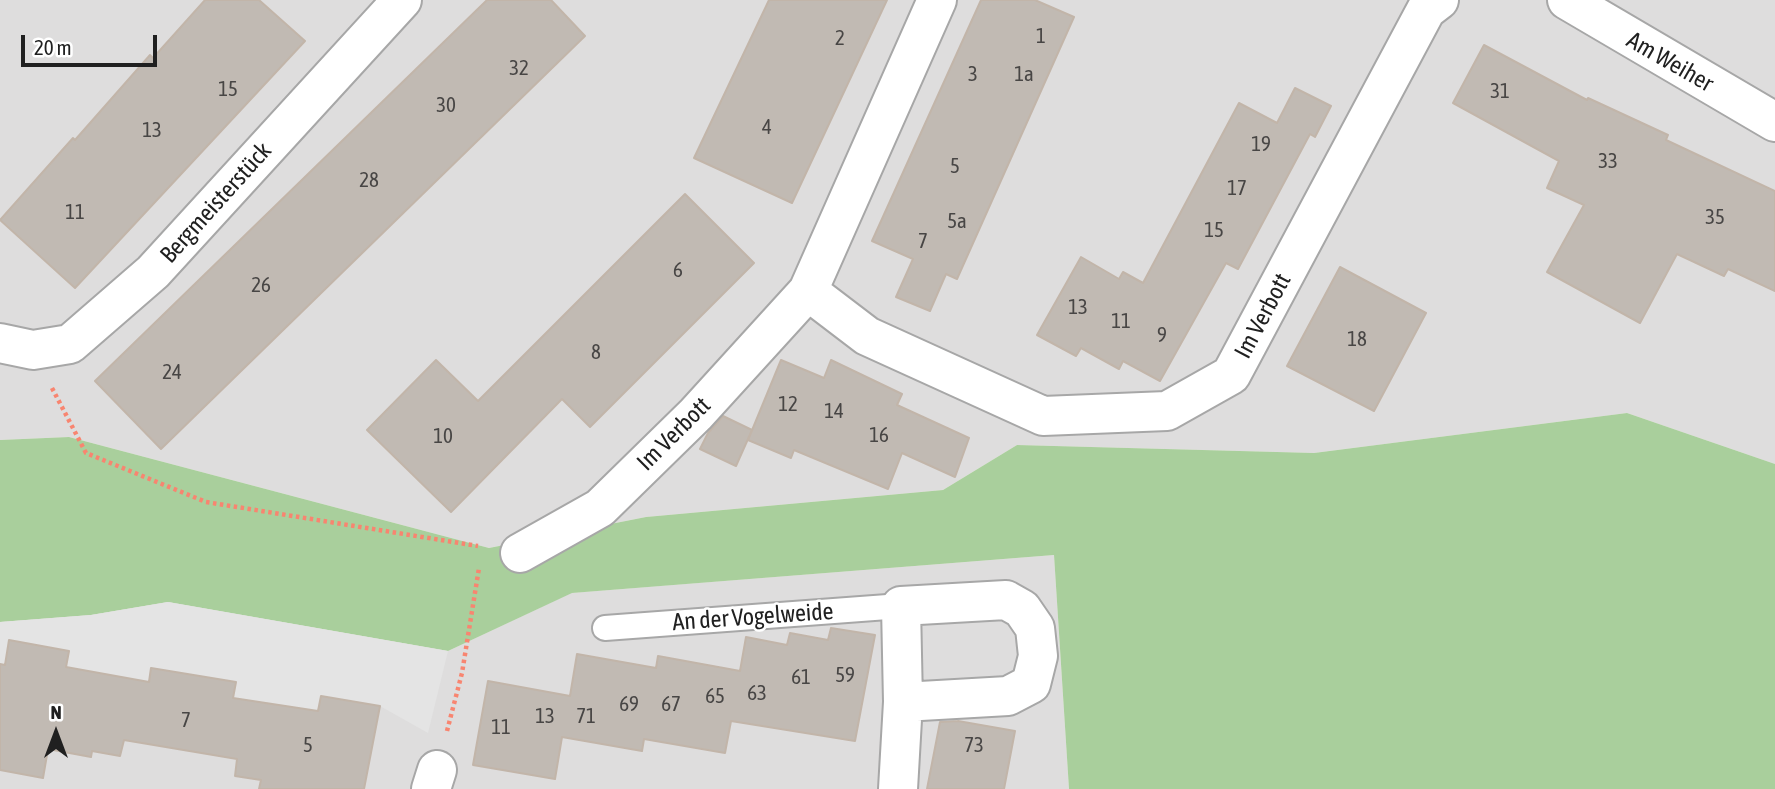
<!DOCTYPE html>
<html>
<head>
<meta charset="utf-8">
<style>
  body { margin:0 }
  #map { position:relative; width:1775px; height:789px; overflow:hidden; background:#f0eee7; font-family:"Asap Condensed",sans-serif }
  canvas { display:block }
  .north { position:absolute; left:21px; top:698px; width:70px; height:70px; -webkit-text-stroke:5px #fff; paint-order:stroke; rotate:0deg; font-size:19px; font-weight:700; line-height:28px; text-align:center; color:#202020 }
  .north::after { content:''; display:block; margin:auto; width:24px; height:32px; background:#202020; clip-path:polygon(50% 0,100% 100%,50% 72%,0 100%) }
  .scale { position:absolute; left:21px; top:35px; width:136px; height:32px; box-sizing:border-box; border:4px solid #202020; border-top:0; padding-left:9px; font-size:21px; line-height:24px; white-space:nowrap; color:#202020; -webkit-text-stroke:5px #fff; paint-order:stroke }
</style>
</head>
<body>
<div id="map">
<canvas width="1775" height="789"></canvas>
<div class="north">N</div>
<div class="scale">20 m</div>
</div>
<script>
const ctx = document.querySelector('canvas').getContext('2d');
ctx.lineJoin = 'round';
function fillPath(path, color) { ctx.fillStyle = color; ctx.fill(path, 'evenodd'); }
const toPath = rows => new Path2D(rows.map(r => 'M' + r).join(''));
function stroke(path, color, width, dash) { ctx.strokeStyle = color; ctx.lineWidth = width; ctx.lineCap = dash ? 'butt' : 'round'; ctx.setLineDash(dash || []); ctx.stroke(path); }
function label(font, color, halo, rows, align = 'center') {
  ctx.font = font + ' "Asap Condensed",sans-serif'; ctx.lineWidth = 5; ctx.setLineDash([]); ctx.textBaseline = 'middle'; ctx.strokeStyle = halo; ctx.fillStyle = color; for (const [text, x, y, turn = 0] of rows) {
    ctx.save(); ctx.translate(x, y); ctx.rotate((+turn || 0) * Math.PI / 180); ctx.textAlign = isNaN(turn) ? turn : align; if (halo) ctx.strokeText(text, 0, 0); ctx.fillText(text, 0, 0); ctx.restore();
  }
}
fillPath(toPath([
  [0,0,1775,0,1775,464,1627,413,1314,453,1017,445,943,490,646,517,489,548,69,437,0,440],
  [1054,555,1069,789,0,789,0,622,91,615,168,602,448,651,571,593]
]), '#dedddd');
fillPath(toPath([
  [1627,413,1775,464,1775,789,1069,789,1054,555,572,593,448,651,168,602,91,615,0,622,0,440,69,437,489,548,646,517,943,490,1017,445,1314,453]
]), '#a9cf9c');
fillPath(toPath([
  [168,602,448,651,428,733,380,706,321,696,318,711,233,698,236,682,152,668,149,682,134,680,66,667,9,641,5,665,0,664,0,622,91,615]
]), '#e4e4e4');
const building = toPath([
  [205,0,259,0,305,41,75,288,0,220,73,138,75,140,150,55,153,58,205,0],
  [487,0,551,0,585,36,161,449,95,381,487,0],
  [769,0,887,0,792,203,694,158,769,0],
  [981,0,1035,0,1074,17,957,279,946,274,930,311,896,297,913,259,872,241,981,0],
  [1484,45,1587,100,1588,98,1668,135,1666,140,1775,191,1775,291,1728,269,1724,276,1677,254,1640,323,1547,272,1584,205,1547,188,1559,161,1453,103,1484,45],
  [1295,88,1331,106,1315,137,1310,134,1238,269,1226,263,1160,381,1123,361,1119,369,1081,348,1076,356,1037,335,1081,257,1119,279,1123,272,1143,283,1239,103,1277,123,1295,88],
  [685,194,754,263,590,427,562,399,451,512,367,430,436,360,478,401,685,194],
  [1340,267,1426,313,1374,411,1287,366,1340,267],
  [781,360,824,378,831,360,902,394,897,405,969,438,955,477,902,453,888,489,794,450,791,458,748,440,781,360],
  [723,416,752,430,736,466,700,449,708,433,723,416],
  [831,628,875,635,855,741,731,721,725,753,644,739,642,751,562,737,555,779,473,765,488,681,570,696,577,654,656,668,658,656,740,671,746,637,787,645,790,633,828,640,831,628],
  [9,640,69,651,66,667,149,682,151,668,236,682,233,698,318,711,321,696,380,706,364,789,259,789,261,780,235,776,237,759,124,740,120,756,92,751,91,757,48,749,43,778,0,770,0,664,5,665,9,640],
  [958,721,1015,731,1004,789,927,789,940,722,958,721]
]);
fillPath(building, '#c1bab3');
stroke(building, '#c2b5a9', 2);
const lane = toPath([
  [605,628,901,606]
]);
const street = toPath([
  [1567,0,1775,122],
  [808,291,867,336,1043,416,1167,411,1231,375,1426,10,1439,0],
  [0,343,33,350,70,344,153,272,402,0],
  [520,553,600,508,696,414,808,291,937,0],
  [1006,600,1022,609,1035,628,1038,656,1031,684,1008,696,903,702,901,606,1006,600],
  [431,789,437,770],
  [898,789,903,702]
]);
stroke(lane, '#a7a7a7', 28);
stroke(street, '#a7a7a7', 42);
stroke(toPath([
  [52,388,86,453,206,502,478,546],
  [447,731,462,673,479,568]
]), '#f88570', 4.5, [3.5, 3.5]);
stroke(lane, '#fff', 24);
stroke(street, '#fff', 38);
label('21px', '#484645', null, [
  ["1",1041,36],
  ["2",840,38],
  ["32",519,68],
  ["3",973,74],
  ["1a",1024,74],
  ["15",228,89],
  ["31",1500,91],
  ["30",446,105],
  ["4",767,127],
  ["13",152,130],
  ["19",1261,144],
  ["33",1608,161],
  ["5",955,166],
  ["28",369,180],
  ["17",1237,188],
  ["11",75,212],
  ["35",1715,217],
  ["5a",957,221],
  ["15",1214,230],
  ["7",923,241],
  ["6",678,270],
  ["26",261,285],
  ["13",1078,307],
  ["11",1121,321],
  ["9",1162,335],
  ["18",1357,339],
  ["8",596,352],
  ["24",172,372],
  ["12",788,404],
  ["14",834,411],
  ["16",879,435],
  ["10",443,436],
  ["59",845,675],
  ["61",801,677],
  ["63",757,693],
  ["65",715,696],
  ["69",629,704],
  ["67",671,704],
  ["13",545,716],
  ["71",586,716],
  ["7",186,720],
  ["11",501,727],
  ["5",308,745],
  ["73",974,745]
]);
label('24px', '#202020', '#fff', [
  ["Am Weiher",1670,62,30],
  ["Bergmeisterstück",216,203,-48],
  ["Im Verbott",1263,316,-62],
  ["Im Verbott",674,434,-45],
  ["An der Vogelweide",753,617,-4]
]);
</script>
</body>
</html>
